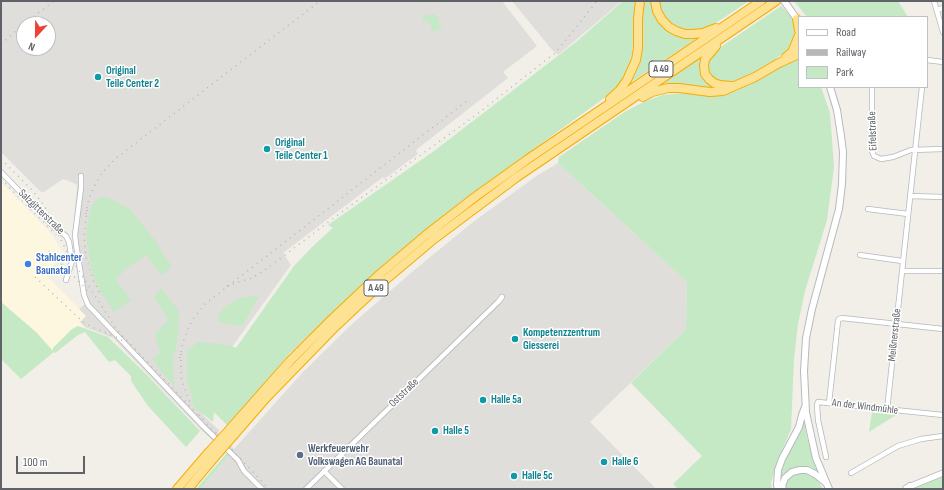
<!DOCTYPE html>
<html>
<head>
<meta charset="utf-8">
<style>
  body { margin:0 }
  #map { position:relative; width:944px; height:490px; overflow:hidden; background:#f1efe8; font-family:"Sofia Sans Condensed",sans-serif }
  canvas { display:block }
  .frame { position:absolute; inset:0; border:2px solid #5f6368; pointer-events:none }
  .legend { position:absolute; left:798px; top:16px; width:130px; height:72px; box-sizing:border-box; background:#fff; border:1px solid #bfc1c3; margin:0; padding:5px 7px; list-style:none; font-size:12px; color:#5f6368 }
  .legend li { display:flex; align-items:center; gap:8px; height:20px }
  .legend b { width:20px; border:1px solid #bfc1c3 }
  .north { position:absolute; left:16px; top:16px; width:40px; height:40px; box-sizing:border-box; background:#fff; border:1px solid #bfc1c3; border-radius:50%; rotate:202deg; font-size:11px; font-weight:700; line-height:16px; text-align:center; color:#5f6368 }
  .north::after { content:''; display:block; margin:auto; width:14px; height:18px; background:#ea4335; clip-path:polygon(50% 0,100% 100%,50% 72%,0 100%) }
  .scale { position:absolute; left:16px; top:456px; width:69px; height:18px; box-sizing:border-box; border:2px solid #5f6368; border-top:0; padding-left:5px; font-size:12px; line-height:14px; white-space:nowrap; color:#5f6368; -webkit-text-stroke:3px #fff; paint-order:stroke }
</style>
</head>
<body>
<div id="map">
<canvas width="944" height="490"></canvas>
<div class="frame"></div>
<ul class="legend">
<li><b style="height:5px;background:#fff"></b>Road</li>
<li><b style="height:5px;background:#b6b7b8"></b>Railway</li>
<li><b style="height:11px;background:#c5e8c5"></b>Park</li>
</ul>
<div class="north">N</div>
<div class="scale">100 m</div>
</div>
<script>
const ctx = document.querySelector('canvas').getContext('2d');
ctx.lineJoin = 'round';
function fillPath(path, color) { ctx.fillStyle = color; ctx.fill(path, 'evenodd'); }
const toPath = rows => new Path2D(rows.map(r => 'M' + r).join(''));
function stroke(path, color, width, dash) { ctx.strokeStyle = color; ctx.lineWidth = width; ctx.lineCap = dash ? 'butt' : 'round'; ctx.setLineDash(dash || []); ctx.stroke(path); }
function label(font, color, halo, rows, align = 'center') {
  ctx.font = font + ' "Sofia Sans Condensed",sans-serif'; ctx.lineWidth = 3; ctx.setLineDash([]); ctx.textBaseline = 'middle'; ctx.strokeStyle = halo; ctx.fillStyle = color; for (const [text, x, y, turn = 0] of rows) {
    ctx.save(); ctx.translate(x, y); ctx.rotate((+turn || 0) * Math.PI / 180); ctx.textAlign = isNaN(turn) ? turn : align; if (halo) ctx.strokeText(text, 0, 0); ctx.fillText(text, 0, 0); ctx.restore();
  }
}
fillPath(toPath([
  [1,182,49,231,64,254,45,274,86,316,80,322,85,328,78,326,54,352,36,332,1,302]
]), '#fef7e0');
fillPath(toPath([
  [1,1,502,1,537,46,503,72,508,78,416,150,418,154,384,179,383,177,283,253,291,265,196,397,196,405,203,415,219,430,218,433,234,449,302,373,351,325,412,272,473,222,535,177,558,163,687,282,686,329,590,422,656,489,201,489,229,455,200,429,113,338,85,327,80,322,86,316,79,309,85,304,82,295,74,250,74,220,77,186,76,184,63,179,44,192,41,192,1,152],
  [24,24,48,24,48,48,24,48],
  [512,1,622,1,558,55,553,51]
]), '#e0deda');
fillPath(toPath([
  [623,1,638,1,630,71,622,85,459,203,386,262,290,353,228,426,214,412,213,422,194,407,187,379,187,351,198,342,229,345,236,348,294,266,313,246,333,228,328,225,434,151,576,42],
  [643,1,653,1,665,26,702,35,627,85,633,76,637,67],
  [658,1,749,1,705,30,697,32,680,29,670,23,665,18],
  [794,1,898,1,908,17,807,17],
  [781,6,794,20,797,32,790,48,764,68,736,81,725,83,718,82,708,76,706,67,708,60,712,53],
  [426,13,428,16,433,14,437,16,439,20,439,25,442,26,440,29,435,31,430,31,433,28,426,20,423,22,423,17],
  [704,55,701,68,719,87,717,90,659,87],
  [795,59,799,59,799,87,821,87,830,113,834,167,827,220,805,291,798,324,794,359,791,429,779,457,771,482,772,489,678,489,673,484,702,456,631,383,686,329,687,282,558,163,559,157,626,111,646,101,663,95,684,93,706,96,721,95,738,90],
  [106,196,130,209,154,239,172,267,161,275,146,255,128,267,115,279,131,300,114,312,100,291,93,275,90,262,86,233,91,207,97,199],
  [161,288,179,311,178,336,173,360,174,386,159,369,152,358,160,353,155,334,169,320,154,297],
  [253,296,259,297,242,326,219,322,218,315,226,306,241,298],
  [1,302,36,332,53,351,53,348,72,329,78,326,108,337,146,374,200,431,186,447,148,406,131,381,131,376,115,360,109,362,85,332,78,335,55,353,54,352,21,379,1,359],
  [872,412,896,415,869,432],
  [804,418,807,438,819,474,811,467,803,466,792,468,784,475,780,485,780,470,784,460,800,431],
  [227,453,229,455,201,489,196,489],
  [799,472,807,473,816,478,823,489,785,489,787,480,791,475],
  [943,475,943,489,914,489,928,481]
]), '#c5e8c5');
const minor = toPath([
  [934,1,943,32],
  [937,10,943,8],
  [927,60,943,62],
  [872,87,872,151,874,156,881,159,893,157,911,150,943,149],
  [1,172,55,228,66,236,69,242,72,261,66,280],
  [81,176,81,188,75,235,76,244,84,295,88,305,203,426,238,460,244,471,262,489],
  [910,196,943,197],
  [868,209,908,214],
  [860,255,902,261],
  [902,271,943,271],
  [829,403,838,321,839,319,842,318,943,329],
  [887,410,922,87],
  [826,457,818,420,817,405,818,402,943,415],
  [324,471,342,489],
  [851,473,898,446,921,439,943,436],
  [306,489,498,302,502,297]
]);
const tertiary = toPath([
  [906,488,943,473]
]);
const secondary = toPath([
  [784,1,799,22],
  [778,489,777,485,778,470,782,459,799,427,802,415,805,407],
  [783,489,782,486,785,478,792,472,800,470,807,470,815,474,826,483],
  [829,489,816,458,810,431,806,412,804,371,806,338,812,309,839,209,842,184,843,152,841,136,837,110,830,87],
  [908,489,910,486]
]);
const motorway = toPath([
  [655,1,657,11,662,20,669,27,676,31,685,34,693,34,703,33,716,28],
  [797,19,799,30],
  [716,46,705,59,704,66,705,74,709,79,714,83,720,85,731,86],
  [793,50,799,35],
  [786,57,799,46],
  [643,97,652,92,668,88,679,88,710,92,723,91,755,77,779,63,799,54],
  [610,99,619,91,627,80,636,60,638,48,638,19,640,1],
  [229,430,290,361,329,322,381,273,426,235,475,197,528,159,761,1],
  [234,435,267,397,335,327,383,282,434,239,517,177,776,1],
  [177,489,208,453],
  [188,489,214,458]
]);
stroke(minor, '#b5b8bc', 6);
stroke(tertiary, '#b5b8bc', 7);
stroke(secondary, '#b6babf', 8);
stroke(motorway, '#f9ab00', 10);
stroke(minor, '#fff', 4.5);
stroke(tertiary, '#fff', 5.5);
stroke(secondary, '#fff', 6);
stroke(motorway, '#fde293', 8);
stroke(toPath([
  [24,24,54,1],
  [1,44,24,24],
  [1,159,32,190,45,207,67,252,117,330,202,419],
  [1,179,56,235],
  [87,210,84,236,86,257,93,280,100,293],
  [86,214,89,198,96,183,101,174,115,159,320,1],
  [49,251,88,291],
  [35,277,83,322,94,328,116,337,125,342],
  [227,286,252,278,265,270,339,214,476,115,555,53,570,35,597,1],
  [181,354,181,377,186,393,191,404],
  [180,358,183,342,188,329,193,319,205,304,468,100],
  [199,415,269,489]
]), '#b6b7b8', 1.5, [1, 5]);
const motorwayBridge = toPath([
  [208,453,229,430],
  [214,458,234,435]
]);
stroke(motorwayBridge, '#f9ab00', 10, []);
stroke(motorwayBridge, '#fde293', 8);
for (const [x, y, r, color] of [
  [98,77,4,"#0f9aa8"],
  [267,149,4,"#0f9aa8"],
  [28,264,4,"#3f7fe0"],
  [515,339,4,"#0f9aa8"],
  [483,400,4,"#0f9aa8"],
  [435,431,4,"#0f9aa8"],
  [300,455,4,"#5c6f8a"],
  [604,462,4,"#0f9aa8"],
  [514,476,4,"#0f9aa8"]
]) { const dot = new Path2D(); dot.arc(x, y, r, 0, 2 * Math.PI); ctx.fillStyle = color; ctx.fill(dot); stroke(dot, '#fff', 1.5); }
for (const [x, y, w] of [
  [661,69,24],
  [376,288,24]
]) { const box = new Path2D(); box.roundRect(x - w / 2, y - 8, w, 16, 3); ctx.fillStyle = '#fff'; ctx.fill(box); stroke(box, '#5f6368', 1); }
label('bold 10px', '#5f6368', null, [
  ["A 49",661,69],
  ["A 49",376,288]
]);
label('bold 11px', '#0d838f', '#fff', [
  ["Original",106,71],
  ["Teile Center 2",106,84],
  ["Original",275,143],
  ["Teile Center 1",275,156],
  ["Kompetenzzentrum",523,333],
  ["Giesserei",523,346],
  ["Halle 5a",491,400],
  ["Halle 5",443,431],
  ["Halle 6",612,462],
  ["Halle 5c",522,476]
], 'left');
label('11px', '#5f6368', '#fff', [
  ["Eifelstraße",873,131,-92],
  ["Salzgitterstraße",41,212,44],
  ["Meißnerstraße",895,335,-84],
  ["Oststraße",404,393,-44],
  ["An der Windmühle",865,407,7]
]);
label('bold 11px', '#366cbe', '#fff', [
  ["Stahlcenter",36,258],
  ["Baunatal",36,271]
], 'left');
label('bold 11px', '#4e5e75', '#fff', [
  ["Werkfeuerwehr",308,449],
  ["Volkswagen AG Baunatal",308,462]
], 'left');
</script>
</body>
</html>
